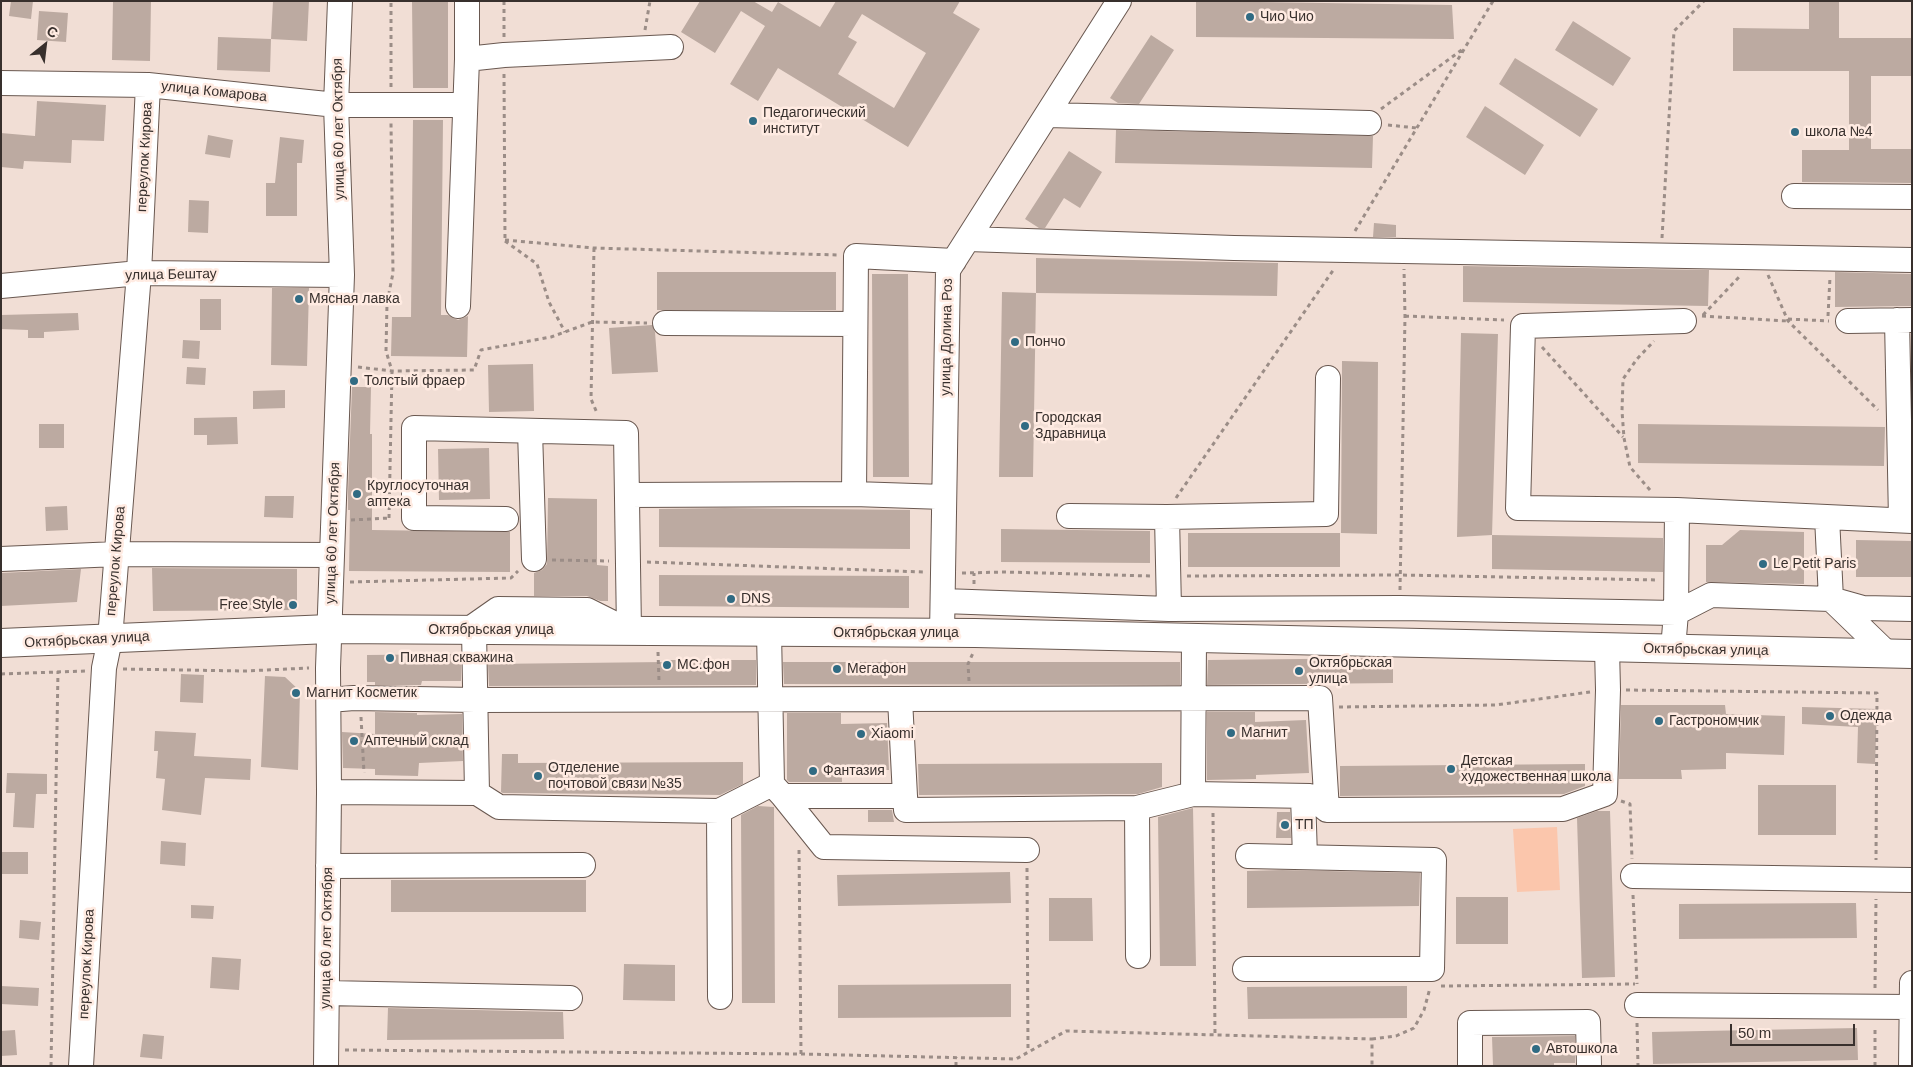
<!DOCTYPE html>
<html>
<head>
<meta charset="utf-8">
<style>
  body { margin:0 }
  #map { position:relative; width:1913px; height:1067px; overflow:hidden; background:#f1ded5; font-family:Helvetica,sans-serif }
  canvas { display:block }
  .frame { position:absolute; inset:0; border:2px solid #38302d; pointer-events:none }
  .north { position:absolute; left:20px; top:20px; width:50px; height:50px; -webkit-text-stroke:4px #ffebe2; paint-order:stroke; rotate:29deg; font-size:14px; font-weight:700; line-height:20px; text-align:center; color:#38302d }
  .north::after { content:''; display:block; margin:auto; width:18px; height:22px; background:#38302d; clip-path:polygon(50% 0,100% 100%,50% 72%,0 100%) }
  .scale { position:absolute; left:1730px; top:1024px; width:125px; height:22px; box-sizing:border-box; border:2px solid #38302d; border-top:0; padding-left:6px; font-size:15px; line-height:18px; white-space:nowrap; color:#38302d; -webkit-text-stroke:4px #ffebe2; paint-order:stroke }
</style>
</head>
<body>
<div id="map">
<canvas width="1913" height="1067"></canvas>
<div class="frame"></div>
<div class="north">С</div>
<div class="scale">50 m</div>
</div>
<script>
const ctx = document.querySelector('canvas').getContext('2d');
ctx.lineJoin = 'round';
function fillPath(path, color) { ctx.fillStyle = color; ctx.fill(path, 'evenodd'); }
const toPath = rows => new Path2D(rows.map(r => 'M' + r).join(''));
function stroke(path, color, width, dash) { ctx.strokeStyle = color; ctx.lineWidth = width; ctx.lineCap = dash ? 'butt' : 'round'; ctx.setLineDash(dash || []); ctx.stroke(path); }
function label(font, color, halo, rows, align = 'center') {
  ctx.font = font + ' Helvetica,sans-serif'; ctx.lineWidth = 5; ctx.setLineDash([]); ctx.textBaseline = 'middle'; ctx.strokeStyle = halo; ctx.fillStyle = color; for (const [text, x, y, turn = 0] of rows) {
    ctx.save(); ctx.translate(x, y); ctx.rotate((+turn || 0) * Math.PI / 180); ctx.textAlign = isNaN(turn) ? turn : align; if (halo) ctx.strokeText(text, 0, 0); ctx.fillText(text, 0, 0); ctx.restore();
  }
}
fillPath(toPath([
  [1557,827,1560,890,1517,892,1513,829]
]), '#fbc6ac');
fillPath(toPath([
  [11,1,33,1,31,19,9,16],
  [113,1,151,1,150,61,112,60],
  [273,1,309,1,307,41,271,39],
  [412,1,448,1,448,88,413,88],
  [700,1,753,1,772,12,778,2,820,27,836,1,960,1,953,13,980,29,908,147,778,68,758,101,730,84,765,26,741,11,715,53,681,32],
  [862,14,926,53,894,108,838,74,857,42,848,37],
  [1196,1,1452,5,1454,39,1196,37],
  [1809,1,1839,1,1839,38,1912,38,1912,76,1871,76,1871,149,1912,149,1912,183,1802,182,1802,150,1849,150,1849,71,1733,71,1733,28,1809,29],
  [39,11,68,13,66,42,37,40],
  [1573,21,1631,58,1613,86,1555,50],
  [1151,35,1174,50,1139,104,1118,103,1110,98],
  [218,37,271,39,270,72,217,70],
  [1515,58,1598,109,1580,137,1499,84],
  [37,101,106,105,104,141,72,140,71,163,24,161,23,169,1,167,1,133,35,136],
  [1485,106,1544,145,1525,175,1466,137],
  [413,120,443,120,441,315,448,315,458,320,468,316,467,357,391,356,392,317,411,317],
  [1116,130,1373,136,1372,168,1115,163],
  [208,135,233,140,230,158,205,154],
  [280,137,304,140,302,163,297,163,297,216,266,216,266,183,275,183],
  [1069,151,1102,172,1080,208,1064,198,1045,228,1039,228,1025,219],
  [189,200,209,201,208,233,188,232],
  [1374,223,1396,225,1396,237,1373,237],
  [1036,258,1278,263,1277,296,1036,293],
  [1463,266,1709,270,1708,306,1463,302],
  [657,272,836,272,836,310,657,310],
  [1835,272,1912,274,1912,306,1835,307],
  [872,274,908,274,909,477,873,477],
  [272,288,309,288,307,366,271,365],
  [1002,292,1036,293,1033,477,999,477],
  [200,299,221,299,221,330,200,330],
  [78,313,79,330,44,332,44,338,28,338,28,330,1,329,1,315],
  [652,325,655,332,658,372,612,374,609,328],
  [1461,333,1498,334,1492,535,1457,537],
  [183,340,200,341,199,359,182,358],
  [1342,361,1378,362,1377,534,1341,533],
  [533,364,534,411,489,412,488,365],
  [187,367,206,368,205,385,186,384],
  [352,387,371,387,370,434,372,434,372,530,510,532,510,572,349,571,350,510,348,510,348,492],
  [285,390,285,408,253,409,253,391],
  [237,417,238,444,207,445,207,435,194,435,194,418],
  [39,424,64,424,64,448,39,448],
  [1638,424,1885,427,1884,466,1638,463],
  [489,448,490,499,439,500,438,449],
  [265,496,294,496,293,518,264,517],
  [548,498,597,499,597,565,608,566,608,601,600,601,587,596,534,596,534,573,542,570,547,564],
  [67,506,68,530,46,531,45,507],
  [725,508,910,510,910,549,659,547,659,509],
  [1001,529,1150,531,1150,563,1001,562],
  [1740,530,1804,532,1804,584,1706,582,1706,545,1722,545],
  [1188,533,1340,533,1340,567,1188,567],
  [1492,535,1663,538,1663,572,1492,569],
  [1856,540,1912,541,1912,577,1856,577],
  [152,568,297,569,297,610,153,611],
  [81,569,77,602,1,606,1,573],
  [659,575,909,576,909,608,659,606],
  [461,654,461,681,422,681,421,685,375,685,375,682,367,682,367,655],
  [1393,658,1393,683,1207,685,1208,660],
  [665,660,756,660,756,685,489,686,488,664,665,662],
  [783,662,1180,662,1180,685,784,684],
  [181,674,204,675,203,703,180,702],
  [265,676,285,677,300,691,298,770,261,767],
  [1621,705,1725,705,1726,714,1785,716,1784,755,1726,753,1726,769,1681,770,1682,779,1619,779],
  [1802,707,1877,709,1875,764,1857,763,1858,727,1802,724],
  [375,712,417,713,417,715,462,714,463,761,419,763,418,776,375,775,375,769,343,768,342,732,375,734],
  [1207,712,1255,712,1255,722,1306,720,1309,773,1256,775,1256,779,1207,780],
  [787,713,841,713,841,724,887,723,889,770,842,770,842,782,789,782,787,780],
  [155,731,196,733,194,756,251,759,250,780,205,778,201,815,162,810,165,779,156,778,158,751,154,751],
  [502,754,518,754,518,763,743,762,743,784,720,795,503,793,501,792],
  [1162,763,1162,787,1138,794,919,795,918,764],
  [1585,764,1585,786,1564,794,1340,796,1340,766],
  [7,773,47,774,47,794,36,794,34,828,13,827,15,793,6,793],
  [1758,785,1836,785,1836,835,1758,835],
  [758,806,774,807,775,1003,742,1003,741,815],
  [1193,808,1196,966,1160,966,1158,817],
  [868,810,892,810,894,822,868,822],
  [1597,811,1610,811,1615,977,1582,978,1577,818],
  [1277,812,1290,812,1291,838,1276,838],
  [161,841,186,843,185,866,160,864],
  [1,852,28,852,28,874,1,874],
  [1282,870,1420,873,1419,906,1247,908,1247,871],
  [1010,872,1011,903,838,906,837,875],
  [391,880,586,880,586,912,391,912],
  [1456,897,1508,897,1508,944,1456,944],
  [1049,898,1092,898,1093,941,1049,941],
  [1856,903,1857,938,1679,939,1679,904],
  [191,905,214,906,213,919,191,918],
  [20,920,41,922,39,940,19,938],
  [212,957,241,959,239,990,210,988],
  [624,964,675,965,675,1001,623,1000],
  [1011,984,1011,1017,838,1018,838,985],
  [1,986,39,988,38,1006,1,1004],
  [1407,986,1407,1018,1248,1019,1247,987],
  [388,1008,563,1012,564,1039,387,1040],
  [1857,1028,1858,1060,1653,1064,1652,1032],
  [15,1030,17,1055,1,1056,1,1031],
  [143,1034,164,1036,162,1059,140,1057],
  [1575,1036,1575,1063,1554,1063,1554,1066,1493,1065,1492,1037]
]), '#bcaaa1');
const minor = toPath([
  [467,1,467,59],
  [1,83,148,85,336,105,465,105],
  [1047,115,1369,123],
  [1794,196,1912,197],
  [968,239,1234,248,1912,260],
  [1,286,139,273,342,275],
  [458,306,467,59,504,55,671,47],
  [1897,320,1901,520],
  [1684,321,1523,326,1518,508,1677,510,1912,521],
  [1848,321,1912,320],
  [665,323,855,324],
  [530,431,534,559],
  [854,494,856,256,954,261],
  [627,495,854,494,944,497],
  [1069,516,1167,517,1169,609],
  [1167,517,1326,514,1328,378],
  [1827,517,1831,599,1887,653],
  [1,559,117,554,332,555],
  [943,601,1169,609,1400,608,1676,613,1711,595,1831,599,1863,608,1912,609],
  [468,630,498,609,587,610,629,631,626,433,414,428,414,518,506,519],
  [769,632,772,784,783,796,905,796,906,810,1137,808,1193,794],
  [942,634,948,270,1119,1],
  [1194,639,1193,794,1310,796,1327,810,1563,809,1605,794,1608,690,1607,648],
  [1673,649,1676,613,1677,510],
  [900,699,905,796],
  [329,700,354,698,475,700,1320,698,1327,810],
  [329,792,477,793,474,630],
  [477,793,499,807,719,811,720,997],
  [783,796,824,847,1027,850],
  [1303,796,1305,857],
  [1137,808,1138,956],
  [719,811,772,784],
  [328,866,583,865],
  [1633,876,1912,880],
  [1245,969,1432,969,1434,860,1248,856],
  [327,993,570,998],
  [1637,1005,1911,1007],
  [81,1066,104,668,110,639,139,273,148,85],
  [326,1066,329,792,328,668,342,275,336,105,340,1],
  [1470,1066,1470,1023,1588,1022,1589,1066],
  [1911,1066,1912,983]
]);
const major = toPath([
  [1,643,329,629,975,633,1912,654]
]);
stroke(minor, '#695850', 26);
stroke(major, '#695850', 30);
stroke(toPath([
  [645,30,650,1],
  [504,37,504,1],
  [504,74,505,240],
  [391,87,391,1],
  [1381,109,1463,49],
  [1388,125,1417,128],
  [1355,231,1493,1],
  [1662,238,1674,31,1704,1],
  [505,240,594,248,838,255],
  [505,241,537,264,549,302,565,332],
  [594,248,591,399,597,413],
  [1768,275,1788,321,1878,410],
  [1703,315,1740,276],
  [1405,316,1504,320],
  [1702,316,1788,321],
  [1828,316,1830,277],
  [1788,319,1829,321],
  [1542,347,1623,437],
  [358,367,392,371,474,370,481,350,551,337,592,322,647,323],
  [1650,490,1630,467,1624,438,1622,411,1623,379,1637,359,1654,341],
  [1176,498,1334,269],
  [389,518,392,371,386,351,387,303,393,273,391,123],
  [351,520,390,518],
  [552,560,609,561],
  [647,562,923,572],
  [962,573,1005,572,1151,576],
  [1187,576,1400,575,1658,580],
  [350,582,511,578,518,571],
  [974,584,974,573],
  [1400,590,1405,316,1404,269],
  [658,652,659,681],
  [123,669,245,671,309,668],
  [1,674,85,671],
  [969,681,968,664,973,653],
  [1626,690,1877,693,1876,860],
  [1339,707,1496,705,1590,692],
  [361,717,364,773],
  [1621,801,1630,804,1632,859],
  [1213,813,1215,1035],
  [1027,868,1028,1051],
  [1633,895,1637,984],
  [1441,986,1635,984],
  [1875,988,1876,899],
  [1637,1023,1638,1066],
  [1372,1039,1396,1036,1414,1028,1424,1010,1430,988],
  [345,1050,801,1054,799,848],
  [801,1054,1016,1059,1066,1031,1372,1039,1372,1066],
  [51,1066,58,671],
  [956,1066,956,1057],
  [1875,1066,1875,1026]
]), '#9b8d87', 3, [4, 4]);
stroke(minor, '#fff', 24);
stroke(major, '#fff', 28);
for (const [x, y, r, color] of [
  [1250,17,5,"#306b83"],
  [753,121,5,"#306b83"],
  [1795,132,5,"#306b83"],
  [299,299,5,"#306b83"],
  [1015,342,5,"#306b83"],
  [354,381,5,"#306b83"],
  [1025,426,5,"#306b83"],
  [357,494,5,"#306b83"],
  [1763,564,5,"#306b83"],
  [731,599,5,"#306b83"],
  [293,605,5,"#306b83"],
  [390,658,5,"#306b83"],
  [667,665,5,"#306b83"],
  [837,669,5,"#306b83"],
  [1299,671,5,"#306b83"],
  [296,693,5,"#306b83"],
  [1830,716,5,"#306b83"],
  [1659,721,5,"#306b83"],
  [1231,733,5,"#306b83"],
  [861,734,5,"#306b83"],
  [354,741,5,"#306b83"],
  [1451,769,5,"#306b83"],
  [813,771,5,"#306b83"],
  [538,776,5,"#306b83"],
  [1285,825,5,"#306b83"],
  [1536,1049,5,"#306b83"]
]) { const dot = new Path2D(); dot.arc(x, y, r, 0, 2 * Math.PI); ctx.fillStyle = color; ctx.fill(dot); stroke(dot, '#ffebe2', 2); }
label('14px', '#38302d', '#ffebe2', [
  ["Чио Чио",1260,17],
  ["Педагогический",763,113],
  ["институт",763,129],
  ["школа №4",1805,132],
  ["Мясная лавка",309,299],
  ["Пончо",1025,342],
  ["Толстый фраер",364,381],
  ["Городская",1035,418],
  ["Здравница",1035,434],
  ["Круглосуточная",367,486],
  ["аптека",367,502],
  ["Le Petit Paris",1773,564],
  ["DNS",741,599],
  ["Free Style",283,605,"right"],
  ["Пивная скважина",400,658],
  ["Октябрьская",1309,663],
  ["улица",1309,679],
  ["МС.фон",677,665],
  ["Мегафон",847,669],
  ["Магнит Косметик",306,693],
  ["Одежда",1840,716],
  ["Гастрономчик",1669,721],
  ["Магнит",1241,733],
  ["Xiaomi",871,734],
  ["Аптечный склад",364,741],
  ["Детская",1461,761],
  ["художественная школа",1461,777],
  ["Отделение",548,768],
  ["почтовой связи №35",548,784],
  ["Фантазия",823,771],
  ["ТП",1295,825],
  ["Автошкола",1546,1049]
], 'left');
label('14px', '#38302d', '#ffebe2', [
  ["улица Комарова",214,92,6],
  ["улица 60 лет Октября",339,129,-91],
  ["переулок Кирова",145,157,-87],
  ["улица Бештау",171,275,-1],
  ["улица Долина Роз",947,337,-89],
  ["улица 60 лет Октября",333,533,-88],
  ["переулок Кирова",116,561,-85],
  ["Октябрьская улица",491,630],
  ["Октябрьская улица",896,633],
  ["Октябрьская улица",87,640,-3],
  ["Октябрьская улица",1706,650,1],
  ["улица 60 лет Октября",327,938,-89],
  ["переулок Кирова",87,964,-87]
]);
</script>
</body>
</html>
